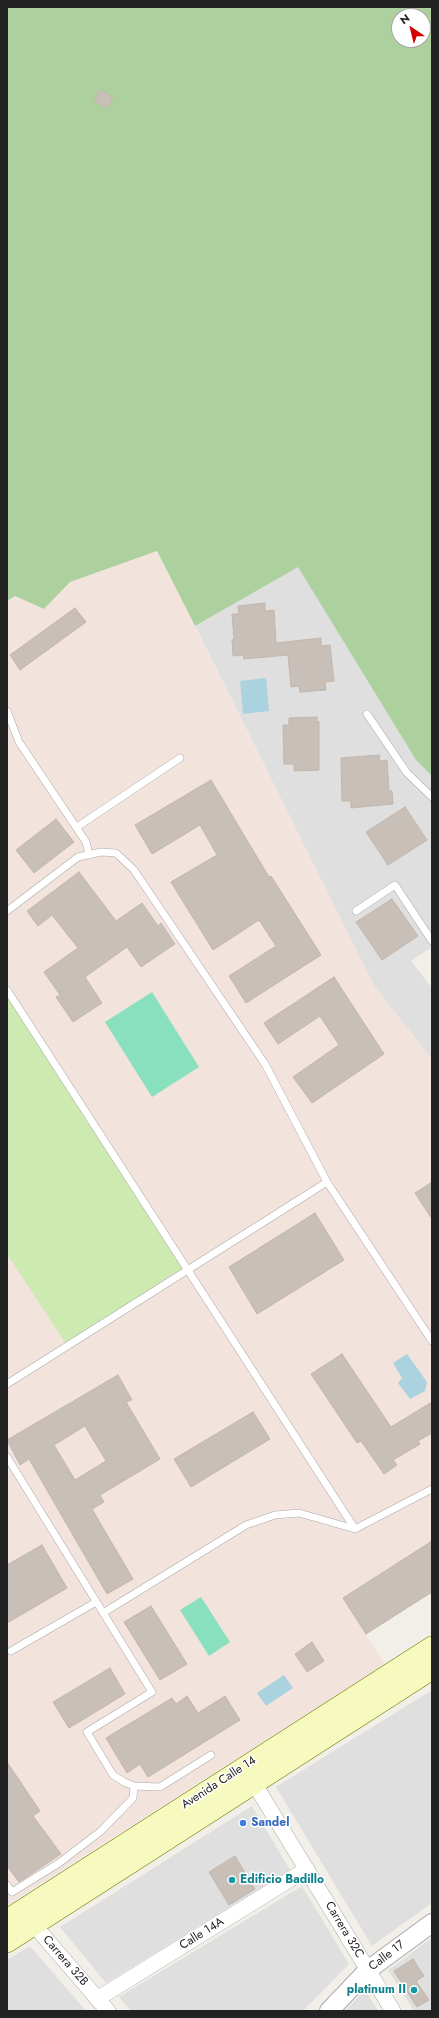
<!DOCTYPE html>
<html>
<head>
<meta charset="utf-8">
<style>
  body { margin:0 }
  #map { position:relative; width:439px; height:2018px; overflow:hidden; background:#f2efe9; font-family:Jost,sans-serif }
  canvas { display:block }
  .frame { position:absolute; inset:0; border:8px solid #222; pointer-events:none }
  .north { position:absolute; left:391px; top:8px; width:40px; height:40px; box-sizing:border-box; background:#fff; border:1px solid #a7a7a7; border-radius:50%; rotate:325deg; font-size:11px; font-weight:700; line-height:16px; text-align:center; color:#222 }
  .north::after { content:''; display:block; margin:auto; width:14px; height:18px; background:#d40000; clip-path:polygon(50% 0,100% 100%,50% 72%,0 100%) }
</style>
</head>
<body>
<div id="map">
<canvas width="439" height="2018"></canvas>
<div class="frame"></div>
<div class="north">N</div>
</div>
<script>
const ctx = document.querySelector('canvas').getContext('2d');
ctx.lineJoin = 'round';
function fillPath(path, color) { ctx.fillStyle = color; ctx.fill(path, 'evenodd'); }
const toPath = rows => new Path2D(rows.map(r => 'M' + r).join(''));
function stroke(path, color, width, dash) { ctx.strokeStyle = color; ctx.lineWidth = width; ctx.lineCap = dash ? 'butt' : 'round'; ctx.setLineDash(dash || []); ctx.stroke(path); }
function label(font, color, halo, rows, align = 'center') {
  ctx.font = font + ' Jost,sans-serif'; ctx.lineWidth = 3; ctx.setLineDash([]); ctx.textBaseline = 'middle'; ctx.strokeStyle = halo; ctx.fillStyle = color; for (const [text, x, y, turn = 0] of rows) {
    ctx.save(); ctx.translate(x, y); ctx.rotate((+turn || 0) * Math.PI / 180); ctx.textAlign = isNaN(turn) ? turn : align; if (halo) ctx.strokeText(text, 0, 0); ctx.fillText(text, 0, 0); ctx.restore();
  }
}
fillPath(toPath([
  [298,566,416,760,432,776,432,947,411,961,432,988,432,1059,374,986,195,626],
  [432,1690,432,1903,372,1946,276,1787],
  [252,1806,290,1870,106,1983,60,1927],
  [302,1886,349,1964,303,2011,131,2011,119,1997],
  [432,1938,432,2011,414,2011,388,1970],
  [30,1946,86,2011,7,2011,7,1960],
  [365,1990,378,2011,345,2011]
]), '#e0dfdf');
fillPath(toPath([
  [157,551,374,986,432,1059,432,1592,366,1634,385,1664,7,1905,7,601,15,596,44,609,70,582]
]), '#f3e3dd');
fillPath(toPath([
  [7,989,187,1265,66,1344,7,1254]
]), '#cdebb0');
fillPath(toPath([
  [7,7,432,7,432,776,416,760,298,567,195,626,157,551,70,582,44,609,15,596,7,601],
  [399,16,423,16,423,40,399,40]
]), '#add19e');
fillPath(toPath([
  [152,992,199,1067,152,1097,105,1022],
  [201,1597,230,1642,209,1656,180,1610]
]), '#88e0be');
fillPath(toPath([
  [266,678,269,711,243,714,240,681],
  [407,1354,427,1382,425,1391,410,1399,398,1383,402,1378,393,1363],
  [284,1675,293,1688,266,1706,257,1693]
]), '#aad3df');
const building = toPath([
  [100,90,113,97,107,108,94,101,100,90],
  [265,603,265,611,274,610,276,643,321,638,321,646,330,645,334,681,325,682,326,690,300,692,299,686,291,687,288,655,244,659,243,655,233,656,232,640,234,639,232,614,239,614,238,606,265,603],
  [75,608,86,622,20,670,10,655,75,608],
  [317,717,317,722,319,721,319,770,294,771,294,764,284,764,283,725,289,725,289,718,317,717],
  [379,755,380,761,387,760,389,791,392,791,393,804,351,808,351,801,342,801,341,758,379,755],
  [211,780,269,877,271,876,321,955,246,1003,229,976,276,946,259,920,213,950,171,882,217,855,200,825,152,854,135,825,211,780],
  [405,807,427,840,388,865,366,832,405,807],
  [56,819,74,842,34,873,16,850,56,819],
  [79,872,116,921,142,903,158,926,161,923,175,944,141,967,127,947,85,977,102,1003,73,1022,56,997,60,995,44,972,78,948,52,915,38,926,27,911,79,872],
  [392,899,418,936,382,960,356,922,392,899],
  [334,977,384,1054,312,1103,293,1077,339,1045,320,1016,278,1044,264,1023,334,977],
  [432,1182,432,1219,415,1193,432,1182],
  [315,1213,344,1260,257,1314,229,1267,315,1213],
  [342,1354,391,1427,432,1402,432,1433,418,1441,420,1444,393,1460,397,1465,384,1474,361,1441,357,1443,311,1374,342,1354],
  [118,1375,132,1400,126,1402,160,1459,100,1495,104,1502,92,1509,133,1579,107,1594,29,1459,20,1465,7,1440,118,1375],
  [85,1426,106,1461,75,1480,54,1445,85,1426],
  [253,1412,270,1439,191,1487,174,1459,253,1412],
  [432,1541,432,1592,366,1634,343,1598,432,1541],
  [42,1545,67,1588,7,1623,7,1565,42,1545],
  [151,1606,187,1664,160,1680,124,1622,151,1606],
  [312,1642,324,1661,307,1672,295,1654,312,1642],
  [110,1668,125,1694,69,1728,53,1702,110,1668],
  [187,1696,198,1713,225,1696,240,1720,148,1777,140,1764,127,1773,106,1738,172,1698,176,1704,187,1696],
  [7,1762,40,1811,33,1816,61,1854,19,1882,7,1866,7,1762],
  [235,1856,255,1889,229,1905,209,1872,235,1856],
  [413,1959,424,1976,416,1981,429,2000,417,2007,394,1971,413,1959]
]);
fillPath(building, '#c7bfb8');
stroke(building, '#c4b6ab', 1);
const service = toPath([
  [7,711,19,742,86,842,89,855],
  [367,714,407,773,432,797],
  [77,827,180,758],
  [7,911,78,857,101,852,116,853,134,870,265,1064,327,1182,432,1341],
  [356,911,395,885,432,941],
  [7,990,355,1529],
  [7,1384,327,1182],
  [7,1457,152,1692,87,1732,113,1775,124,1782,134,1786,160,1787,211,1755],
  [103,1613,246,1525,275,1515,299,1513,355,1529,432,1489],
  [11,1651,96,1602],
  [7,1885,12,1892,59,1863,101,1831,133,1798,134,1786]
]);
const minor = toPath([
  [249,1775,393,2011],
  [28,1918,108,2011],
  [97,1999,307,1869]
]);
const tertiary = toPath([
  [329,2011,368,1970,432,1923]
]);
const secondary = toPath([
  [7,1920,432,1647],
  [7,1942,432,1669]
]);
stroke(service, '#a9a9a9', 8);
stroke(minor, '#a9a9a9', 16);
stroke(tertiary, '#a9a9a9', 20);
stroke(secondary, '#707d05', 22);
stroke(service, '#fff', 7);
stroke(minor, '#fff', 15);
stroke(tertiary, '#fff', 18);
stroke(secondary, '#f7fabf', 21);
for (const [x, y, r, color] of [
  [243,1823,4,"#3f7fe0"],
  [232,1880,4,"#0f9aa8"],
  [414,1990,4,"#0f9aa8"]
]) { const dot = new Path2D(); dot.arc(x, y, r, 0, 2 * Math.PI); ctx.fillStyle = color; ctx.fill(dot); stroke(dot, '#fff', 1.5); }
label('12px', '#222', '#fff', [
  ["Avenida Calle 14",219,1783,-33],
  ["Carrera 32C",344,1930,59],
  ["Calle 14A",202,1934,-32],
  ["Calle 17",387,1956,-37],
  ["Carrera 32B",65,1961,49]
]);
label('bold 12px', '#366cbe', '#fff', [
  ["Sandel",251,1823]
], 'left');
label('bold 12px', '#0d838f', '#fff', [
  ["Edificio Badillo",240,1880],
  ["platinum II",406,1990,"right"]
], 'left');
</script>
</body>
</html>
